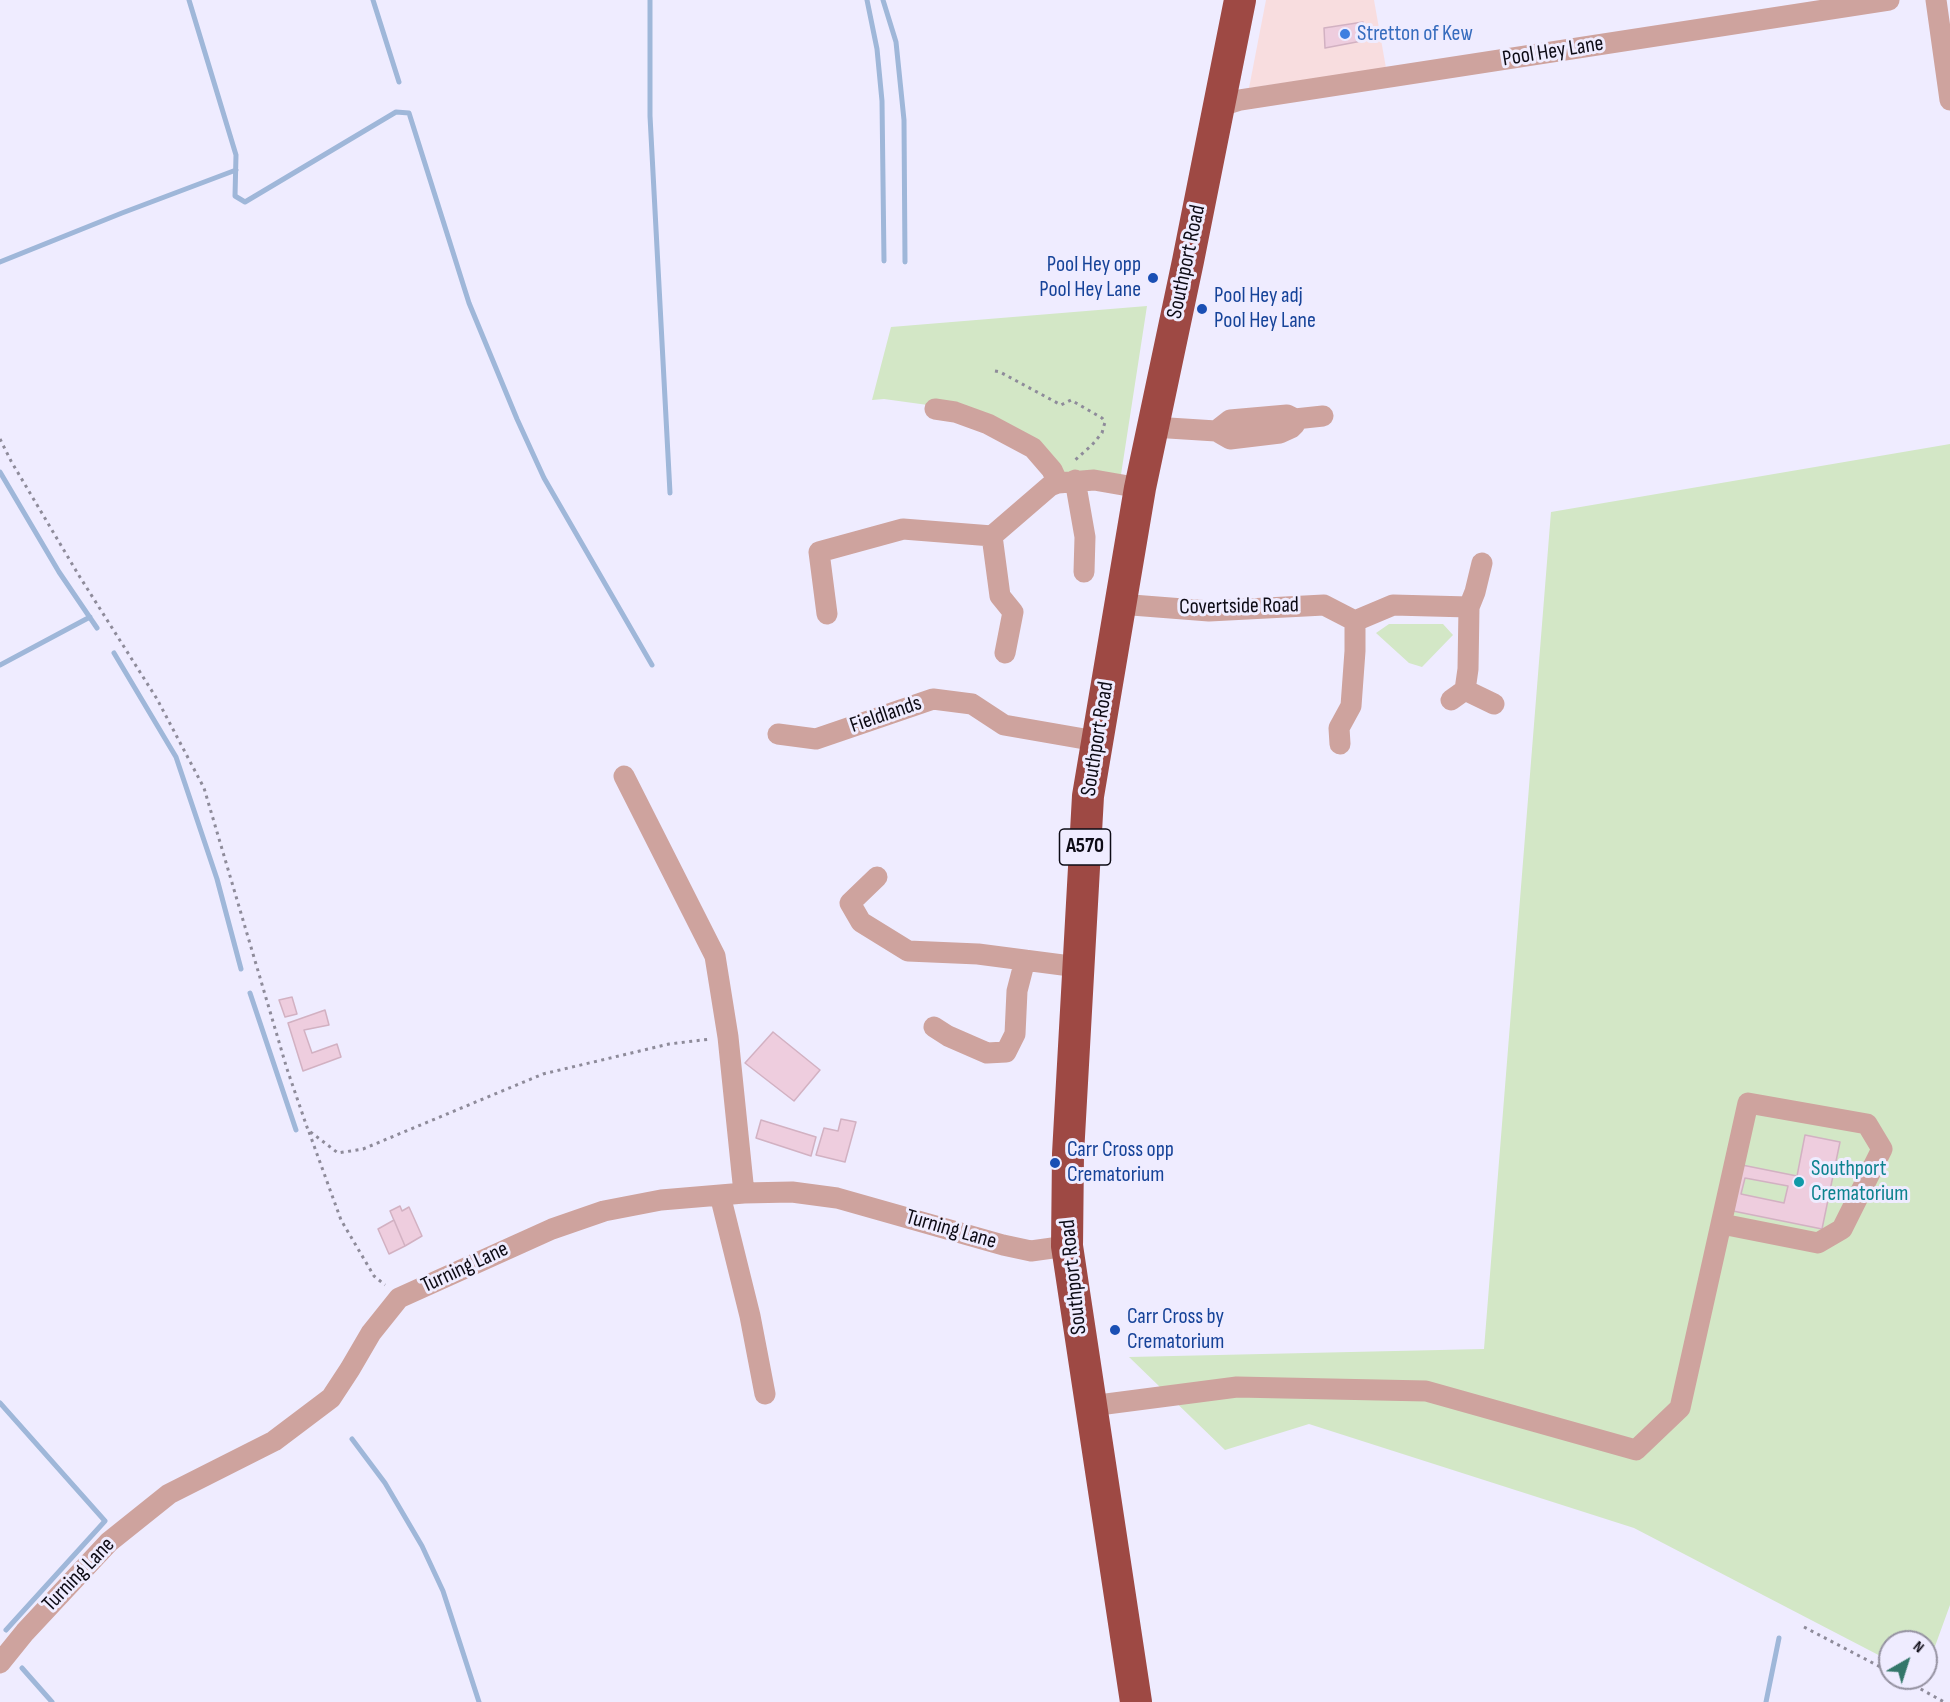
<!DOCTYPE html>
<html>
<head>
<meta charset="utf-8">
<style>
  body { margin:0 }
  #map { position:relative; width:1950px; height:1702px; overflow:hidden; background:#efecff; font-family:"Sofia Sans Condensed",sans-serif }
  canvas { display:block }
  .north { position:absolute; left:1878px; top:1630px; width:60px; height:60px; box-sizing:border-box; background:#efecff; border:2px solid #9592a1; border-radius:50%; rotate:39deg; font-size:16px; font-weight:700; line-height:24px; text-align:center; color:#0d0b15 }
  .north::after { content:''; display:block; margin:auto; width:21px; height:27px; background:#34776a; clip-path:polygon(50% 0,100% 100%,50% 72%,0 100%) }
</style>
</head>
<body>
<div id="map">
<canvas width="1950" height="1702"></canvas>
<div class="north">N</div>
</div>
<script>
const ctx = document.querySelector('canvas').getContext('2d');
ctx.lineJoin = 'round';
function fillPath(path, color) { ctx.fillStyle = color; ctx.fill(path, 'evenodd'); }
const toPath = rows => new Path2D(rows.map(r => 'M' + r).join(''));
function stroke(path, color, width, dash) { ctx.strokeStyle = color; ctx.lineWidth = width; ctx.lineCap = dash ? 'butt' : 'round'; ctx.setLineDash(dash || []); ctx.stroke(path); }
function label(font, color, halo, rows, align = 'center') {
  ctx.font = font + ' "Sofia Sans Condensed",sans-serif'; ctx.lineWidth = 6; ctx.setLineDash([]); ctx.textBaseline = 'middle'; ctx.strokeStyle = halo; ctx.fillStyle = color; for (const [text, x, y, turn = 0] of rows) {
    ctx.save(); ctx.translate(x, y); ctx.rotate((+turn || 0) * Math.PI / 180); ctx.textAlign = isNaN(turn) ? turn : align; if (halo) ctx.strokeText(text, 0, 0); ctx.fillText(text, 0, 0); ctx.restore();
  }
}
fillPath(toPath([
  [1266,0,1374,0,1386,68,1249,88]
]), '#f8dddf');
fillPath(toPath([
  [1147,306,1120,481,1063,479,1053,468,935,406,884,399,872,400,891,327],
  [1950,444,1950,1605,1926,1671,1926,1642,1890,1642,1890,1661,1634,1528,1309,1424,1225,1450,1129,1357,1484,1349,1551,512],
  [1389,624,1443,624,1453,635,1422,667,1409,663,1376,633]
]), '#d3e7c6');
stroke(toPath([
  [189,0,236,155,235,196,245,202,396,112,409,113,469,303,517,419,544,478,652,665],
  [373,0,399,82],
  [650,0,650,116,670,493],
  [867,0,877,49,882,101,884,261],
  [883,0,896,42,904,120,905,262],
  [0,262,122,213,236,170],
  [0,472,59,572,97,628],
  [114,653,176,757,217,879,241,969],
  [0,665,90,617],
  [250,993,296,1130],
  [0,1403,105,1521,6,1630],
  [352,1439,385,1483,422,1546,443,1591,479,1702],
  [22,1668,52,1702],
  [1766,1702,1779,1638]
]), '#9fb7d9', 5);
const building = toPath([
  [1363,22,1367,40,1325,48,1324,28,1363,22],
  [292,997,297,1014,285,1017,279,1000,292,997],
  [325,1010,329,1025,304,1030,312,1053,337,1044,341,1057,303,1071,288,1023,325,1010],
  [773,1032,820,1070,794,1101,745,1063,773,1032],
  [841,1119,856,1122,845,1162,816,1155,824,1128,838,1131,841,1119],
  [761,1120,816,1137,811,1156,756,1138,761,1120],
  [1805,1135,1840,1142,1822,1229,1728,1210,1737,1164,1797,1176,1805,1135],
  [1745,1178,1788,1186,1784,1203,1741,1194,1745,1178],
  [400,1206,402,1211,409,1207,422,1236,405,1246,390,1211,400,1206],
  [394,1220,405,1246,389,1254,378,1229,394,1220]
]);
fillPath(building, '#eecdde');
stroke(building, '#d2b1c2', 1.5);
stroke(toPath([
  [995,371,1000,372,1061,405,1071,400,1102,418,1105,422,1102,433,1092,445,1074,461],
  [0,439,11,461,78,574,157,699,204,788,287,1069,308,1130,338,1153,363,1149,543,1074,669,1044,711,1039],
  [309,1132,341,1220,374,1276,385,1285],
  [1804,1627,1890,1672],
  [1901,1678,1944,1702]
]), '#8e8b9a', 3, [3, 4.5]);
stroke(toPath([
  [1936,0,1950,100],
  [1218,107,1240,100,1889,0],
  [935,409,955,412,988,424,1033,448,1052,470,1058,483],
  [1295,419,1323,416],
  [1153,427,1216,431,1230,420,1287,415,1295,419,1295,424,1291,428,1280,433,1230,439,1216,431],
  [1075,480,1085,537,1084,572],
  [1119,604,1209,611,1324,605,1355,621,1393,605,1469,607,1468,669,1465,690],
  [1469,607,1475,592,1482,563],
  [827,614,819,552,903,529,992,536],
  [1005,653,1013,612,1000,596,992,536,1050,486,1058,483,1094,480,1140,488],
  [1451,700,1465,690,1494,704],
  [778,734,816,739,933,699,972,704,1004,725,1096,741],
  [1340,744,1339,728,1351,706,1355,651,1355,621],
  [624,776,715,956,728,1037,744,1193],
  [877,877,850,903,861,922,908,951,978,954,1078,967],
  [934,1027,948,1036,987,1053,1006,1052,1015,1034,1017,991,1025,960],
  [720,1195,750,1316,765,1394],
  [1091,1406,1237,1387,1426,1391,1636,1450,1680,1408,1748,1103,1867,1124,1882,1149,1842,1229,1818,1243,1722,1224],
  [0,1663,25,1632,109,1542,169,1494,274,1441,331,1398,350,1369,371,1333,399,1298,552,1229,604,1211,661,1200,744,1193,792,1192,837,1198,1003,1245,1031,1251,1067,1246]
]), '#cea39e', 21);
stroke(toPath([
  [1136,1702,1067,1246,1068,1154,1088,796,1140,488,1188,261,1240,0]
]), '#9e4944', 32);
for (const [x, y, r, color] of [
  [1345,34,6,"#3f7fe0"],
  [1153,278,6,"#1a4fb4"],
  [1202,309,6,"#1a4fb4"],
  [1055,1163,6,"#1a4fb4"],
  [1799,1182,6,"#0f9aa8"],
  [1115,1330,6,"#1a4fb4"]
]) { const dot = new Path2D(); dot.arc(x, y, r, 0, 2 * Math.PI); ctx.fillStyle = color; ctx.fill(dot); stroke(dot, '#efecff', 2); }
for (const [x, y, w] of [
  [1085,847,51]
]) { const box = new Path2D(); box.roundRect(x - w / 2, y - 18, w, 36, 4.5); ctx.fillStyle = '#efecff'; ctx.fill(box); stroke(box, '#0d0b15', 1.5); }
label('bold 21px', '#0d0b15', null, [
  ["A570",1085,847]
]);
label('22px', '#366cbe', '#efecff', [
  ["Stretton of Kew",1357,34]
], 'left');
label('22px', '#0d0b15', '#efecff', [
  ["Pool Hey Lane",1553,52,-9],
  ["Southport Road",1187,262,-78],
  ["Covertside Road",1239,607,-1],
  ["Fieldlands",886,715,-19],
  ["Southport Road",1098,739,-81],
  ["Turning Lane",951,1230,16],
  ["Turning Lane",465,1268,-25],
  ["Southport Road",1074,1277,-96],
  ["Turning Lane",79,1575,-46]
]);
label('22px', '#164399', '#efecff', [
  ["Pool Hey opp",1141,265,"right"],
  ["Pool Hey Lane",1141,290,"right"],
  ["Pool Hey adj",1214,296],
  ["Pool Hey Lane",1214,321],
  ["Carr Cross opp",1067,1150],
  ["Crematorium",1067,1175],
  ["Carr Cross by",1127,1317],
  ["Crematorium",1127,1342]
], 'left');
label('22px', '#0d838f', '#efecff', [
  ["Southport",1811,1169],
  ["Crematorium",1811,1194]
], 'left');
</script>
</body>
</html>
